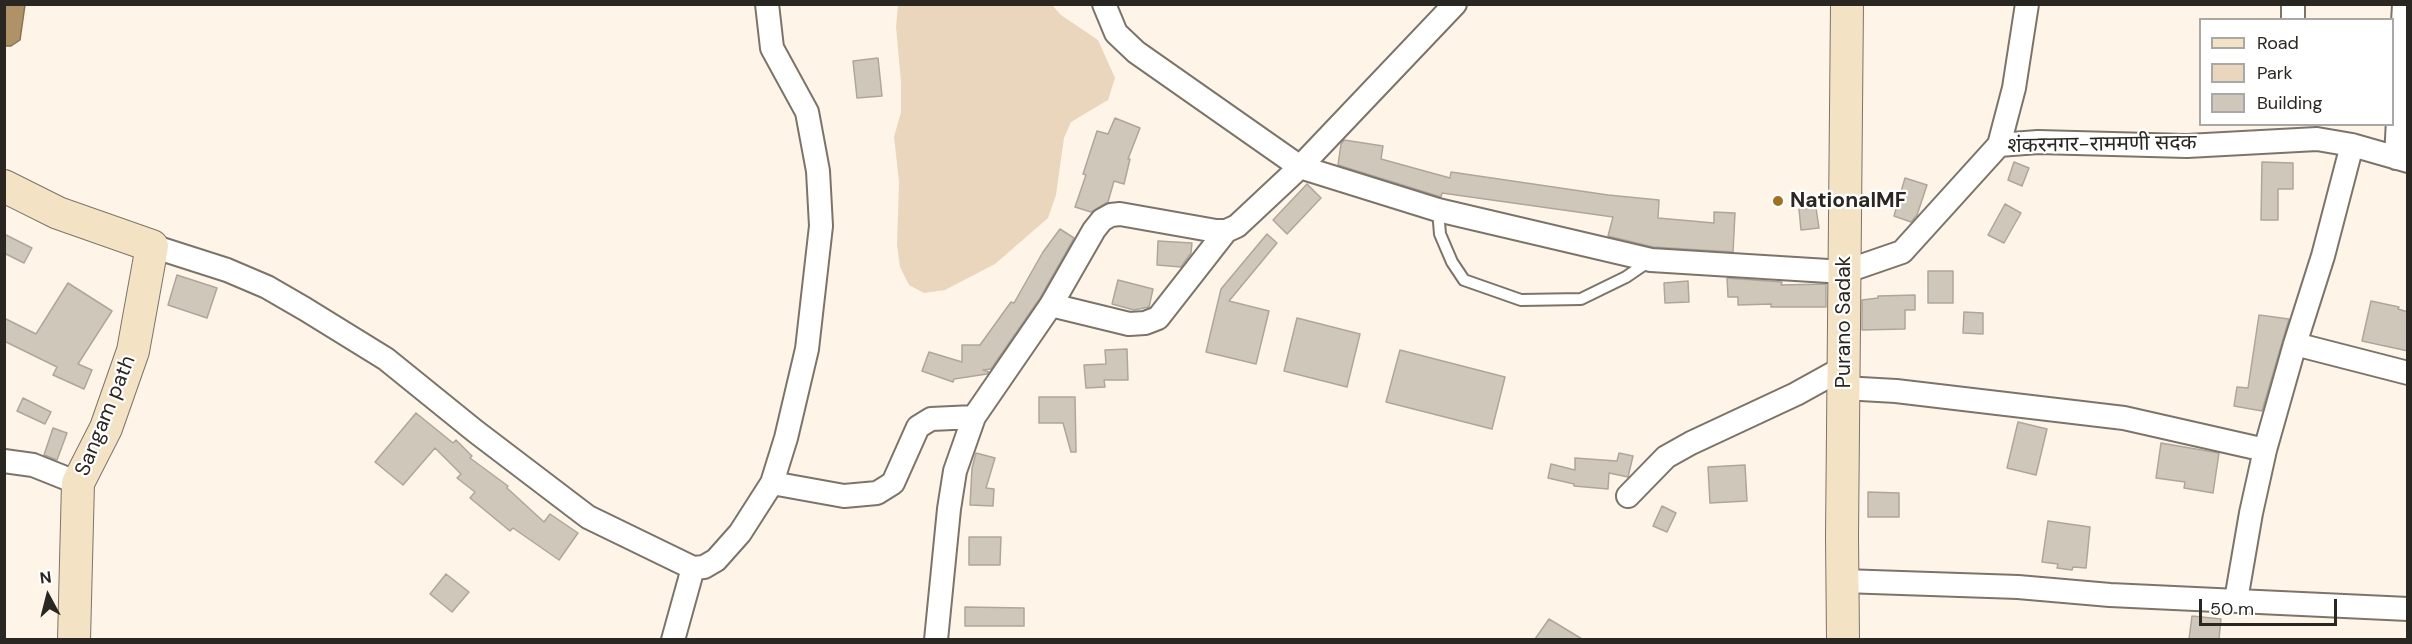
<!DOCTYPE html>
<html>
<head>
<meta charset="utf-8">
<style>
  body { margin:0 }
  #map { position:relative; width:2412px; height:644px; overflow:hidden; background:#fef5e8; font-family:"DM Sans",sans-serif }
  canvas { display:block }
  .frame { position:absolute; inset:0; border:6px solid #2a2622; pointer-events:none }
  .legend { position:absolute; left:2199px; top:18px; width:195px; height:108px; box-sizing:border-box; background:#fff; border:2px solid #aaa8a7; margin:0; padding:8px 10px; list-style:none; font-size:18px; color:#2a2622 }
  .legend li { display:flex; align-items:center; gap:12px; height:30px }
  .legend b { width:30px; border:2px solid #aaa8a7 }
  .north { position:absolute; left:18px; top:566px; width:60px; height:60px; -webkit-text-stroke:4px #fff; paint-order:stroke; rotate:353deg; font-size:16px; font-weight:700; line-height:24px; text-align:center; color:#2a2622 }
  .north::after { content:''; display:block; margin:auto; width:21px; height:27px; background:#2a2622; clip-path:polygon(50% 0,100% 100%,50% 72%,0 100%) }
  .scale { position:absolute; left:2199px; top:599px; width:138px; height:27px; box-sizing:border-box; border:3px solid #2a2622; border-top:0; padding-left:8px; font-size:18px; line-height:21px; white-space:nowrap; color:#2a2622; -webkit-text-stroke:4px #fff; paint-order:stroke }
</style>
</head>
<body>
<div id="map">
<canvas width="2412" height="644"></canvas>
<div class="frame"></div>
<ul class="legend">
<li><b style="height:8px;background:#f4e2c4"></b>Road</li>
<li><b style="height:16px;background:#e9d6bc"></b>Park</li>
<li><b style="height:16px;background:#d0c7bb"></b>Building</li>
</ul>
<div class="north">N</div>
<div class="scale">50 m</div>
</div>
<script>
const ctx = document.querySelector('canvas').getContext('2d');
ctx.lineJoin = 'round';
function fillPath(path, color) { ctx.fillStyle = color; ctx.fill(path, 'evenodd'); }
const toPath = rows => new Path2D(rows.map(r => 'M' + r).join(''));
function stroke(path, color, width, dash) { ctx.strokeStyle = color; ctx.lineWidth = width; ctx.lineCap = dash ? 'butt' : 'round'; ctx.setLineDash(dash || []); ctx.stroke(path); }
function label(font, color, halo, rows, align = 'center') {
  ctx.font = font + ' "DM Sans","Noto Sans Devanagari",sans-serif'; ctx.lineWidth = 4.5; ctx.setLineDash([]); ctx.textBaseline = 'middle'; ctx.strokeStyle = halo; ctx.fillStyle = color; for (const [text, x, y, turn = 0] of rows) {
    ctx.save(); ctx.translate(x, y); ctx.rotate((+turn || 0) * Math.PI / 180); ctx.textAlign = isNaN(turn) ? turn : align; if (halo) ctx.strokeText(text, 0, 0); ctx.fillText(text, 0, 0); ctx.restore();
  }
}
fillPath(toPath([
  [898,5,1052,5,1061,15,1098,40,1115,78,1108,100,1071,122,1064,138,1056,195,1048,218,995,264,945,290,924,293,909,285,900,267,897,245,899,182,894,137,901,112,901,82,896,27]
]), '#e9d6bc');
const water = toPath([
  [5,4,25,5,20,40,11,46,5,46,5,4]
]);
fillPath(water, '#b09269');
stroke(water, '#887254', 1.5);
const building = toPath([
  [878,58,882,96,857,98,853,61,878,58],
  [1115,118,1140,128,1128,159,1130,159,1124,184,1114,181,1108,202,1091,212,1075,207,1086,175,1083,174,1097,131,1108,134,1115,118],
  [1344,140,1383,146,1381,159,1450,178,1451,172,1608,195,1659,200,1658,218,1714,223,1714,212,1735,213,1733,252,1653,247,1608,236,1613,217,1442,193,1441,197,1338,165,1341,144,1344,140],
  [2014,162,2029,168,2022,186,2008,180,2014,162],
  [2262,162,2293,163,2293,189,2278,189,2278,220,2261,220,2262,162],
  [1905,178,1927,185,1917,215,1911,222,1894,216,1905,178],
  [1307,184,1321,198,1287,234,1273,220,1307,184],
  [2005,204,2021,213,2004,243,1988,235,2005,204],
  [1816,208,1819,228,1801,230,1799,209,1816,208],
  [1060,229,1074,238,1040,298,991,369,983,370,989,372,987,374,954,379,953,382,922,371,929,352,962,362,962,345,980,345,1011,302,1014,303,1043,252,1060,229],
  [4,234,32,248,24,263,4,253,4,234],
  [1267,234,1277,243,1229,301,1269,311,1256,364,1206,352,1221,289,1267,234],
  [1158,241,1192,243,1191,253,1181,267,1157,265,1158,241],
  [1928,271,1953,271,1953,303,1928,303,1928,271],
  [177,275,217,288,207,318,168,305,177,275],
  [1727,278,1782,282,1781,285,1826,284,1826,307,1771,307,1771,304,1738,305,1738,297,1728,297,1727,278],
  [1118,280,1153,289,1149,307,1134,310,1112,304,1118,280],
  [1688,281,1689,302,1665,303,1664,283,1688,281],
  [68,283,112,311,78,364,92,370,84,389,53,375,57,367,4,341,4,318,36,334,68,283],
  [1915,295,1915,310,1905,310,1905,329,1862,330,1862,300,1878,298,1878,296,1915,295],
  [2371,301,2399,307,2398,309,2408,312,2408,351,2362,341,2371,301],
  [1964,312,1983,313,1983,334,1963,333,1964,312],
  [2259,315,2289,319,2262,411,2234,406,2237,387,2248,388,2259,315],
  [1297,318,1360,334,1347,387,1284,371,1297,318],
  [1127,349,1128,380,1104,380,1105,387,1086,388,1084,365,1106,364,1105,350,1127,349],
  [1400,350,1505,377,1492,429,1386,402,1400,350],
  [1039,397,1075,397,1076,452,1071,452,1063,423,1039,423,1039,397],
  [23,398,51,412,45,424,17,411,23,398],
  [416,413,453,443,456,440,472,456,470,458,508,486,507,488,544,522,550,514,578,533,559,560,513,528,510,531,470,498,475,492,457,478,461,474,435,448,403,485,375,462,416,413],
  [2018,422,2047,429,2036,475,2007,468,2018,422],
  [53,428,67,433,57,460,44,455,53,428],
  [2161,443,2219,453,2213,493,2184,488,2185,482,2156,478,2161,443],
  [976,453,995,458,986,488,994,489,993,506,970,505,972,468,976,453],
  [1619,453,1633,456,1628,477,1609,473,1608,489,1574,486,1574,484,1548,478,1551,464,1575,470,1575,458,1617,461,1619,453],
  [1745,465,1747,501,1710,503,1708,467,1745,465],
  [1868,492,1899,493,1899,517,1868,517,1868,492],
  [1662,506,1676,513,1667,532,1653,526,1662,506],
  [2048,521,2090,527,2086,568,2073,567,2072,570,2057,568,2058,564,2042,562,2048,521],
  [969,537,1001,537,1000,565,969,565,969,537],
  [446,574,469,592,452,612,430,594,446,574],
  [965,607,1024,608,1024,626,965,626,965,607],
  [2192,616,2221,619,2219,639,2189,639,2192,616],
  [1549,619,1582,639,1535,639,1549,619]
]);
fillPath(building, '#d0c7bb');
stroke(building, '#afa69b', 1.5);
const lane = toPath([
  [1438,210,1440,234,1452,262,1464,280,1521,300,1581,299,1626,277,1648,262]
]);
const street = toPath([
  [767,4,772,48,807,112,818,171,821,226,807,349,786,438,772,483],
  [1104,4,1116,33,1136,52,1300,167,1438,210,1651,260,1844,272,1902,252,1999,145,2038,142,2187,146,2317,139,2352,145,2408,161],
  [2293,20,2293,4],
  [1999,145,2014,88,2027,4],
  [2396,158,2404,4],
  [152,246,227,270,267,287,305,309,386,359,475,431,588,517,693,568,704,567,716,560,740,533,772,483,844,496,877,493,893,483,918,427,931,419,974,417],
  [1051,305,1129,324,1145,323,1158,318,1226,231],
  [2295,344,2408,373],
  [1843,388,1896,391,2124,418,2265,450],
  [4,461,33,465,78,483],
  [1628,496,1666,457,1691,443,1796,394,1843,368],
  [1843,581,2018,587,2110,595,2408,609],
  [2236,600,2251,513,2265,450,2295,344,2323,256,2352,145],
  [673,640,693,568],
  [936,640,949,509,955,471,974,417,1051,305,1094,230,1102,220,1111,215,1120,214,1216,231,1226,231,1237,226,1300,167,1455,4]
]);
const secondary = toPath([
  [4,186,58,213,152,246,133,351,106,428,78,483,74,640],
  [1843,640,1842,536,1847,4]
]);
stroke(lane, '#7c7469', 14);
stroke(street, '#7c7469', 26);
stroke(secondary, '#7c7469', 34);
stroke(lane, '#fff', 10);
stroke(street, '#fff', 22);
stroke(secondary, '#f4e2c4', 32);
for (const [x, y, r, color] of [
  [1778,201,6,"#a07024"]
]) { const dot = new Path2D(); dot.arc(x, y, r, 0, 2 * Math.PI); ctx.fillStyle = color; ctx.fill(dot); stroke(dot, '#fff', 2); }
label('21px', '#2a2622', '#fff', [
  ["शंकरनगर-राममणी सदक",2102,145,-1],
  ["Purano Sadak",1844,322,-90],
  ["Sangam path",106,416,-68]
]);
label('bold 21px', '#2a2622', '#fff', [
  ["NationalMF",1790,201]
], 'left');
</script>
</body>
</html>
